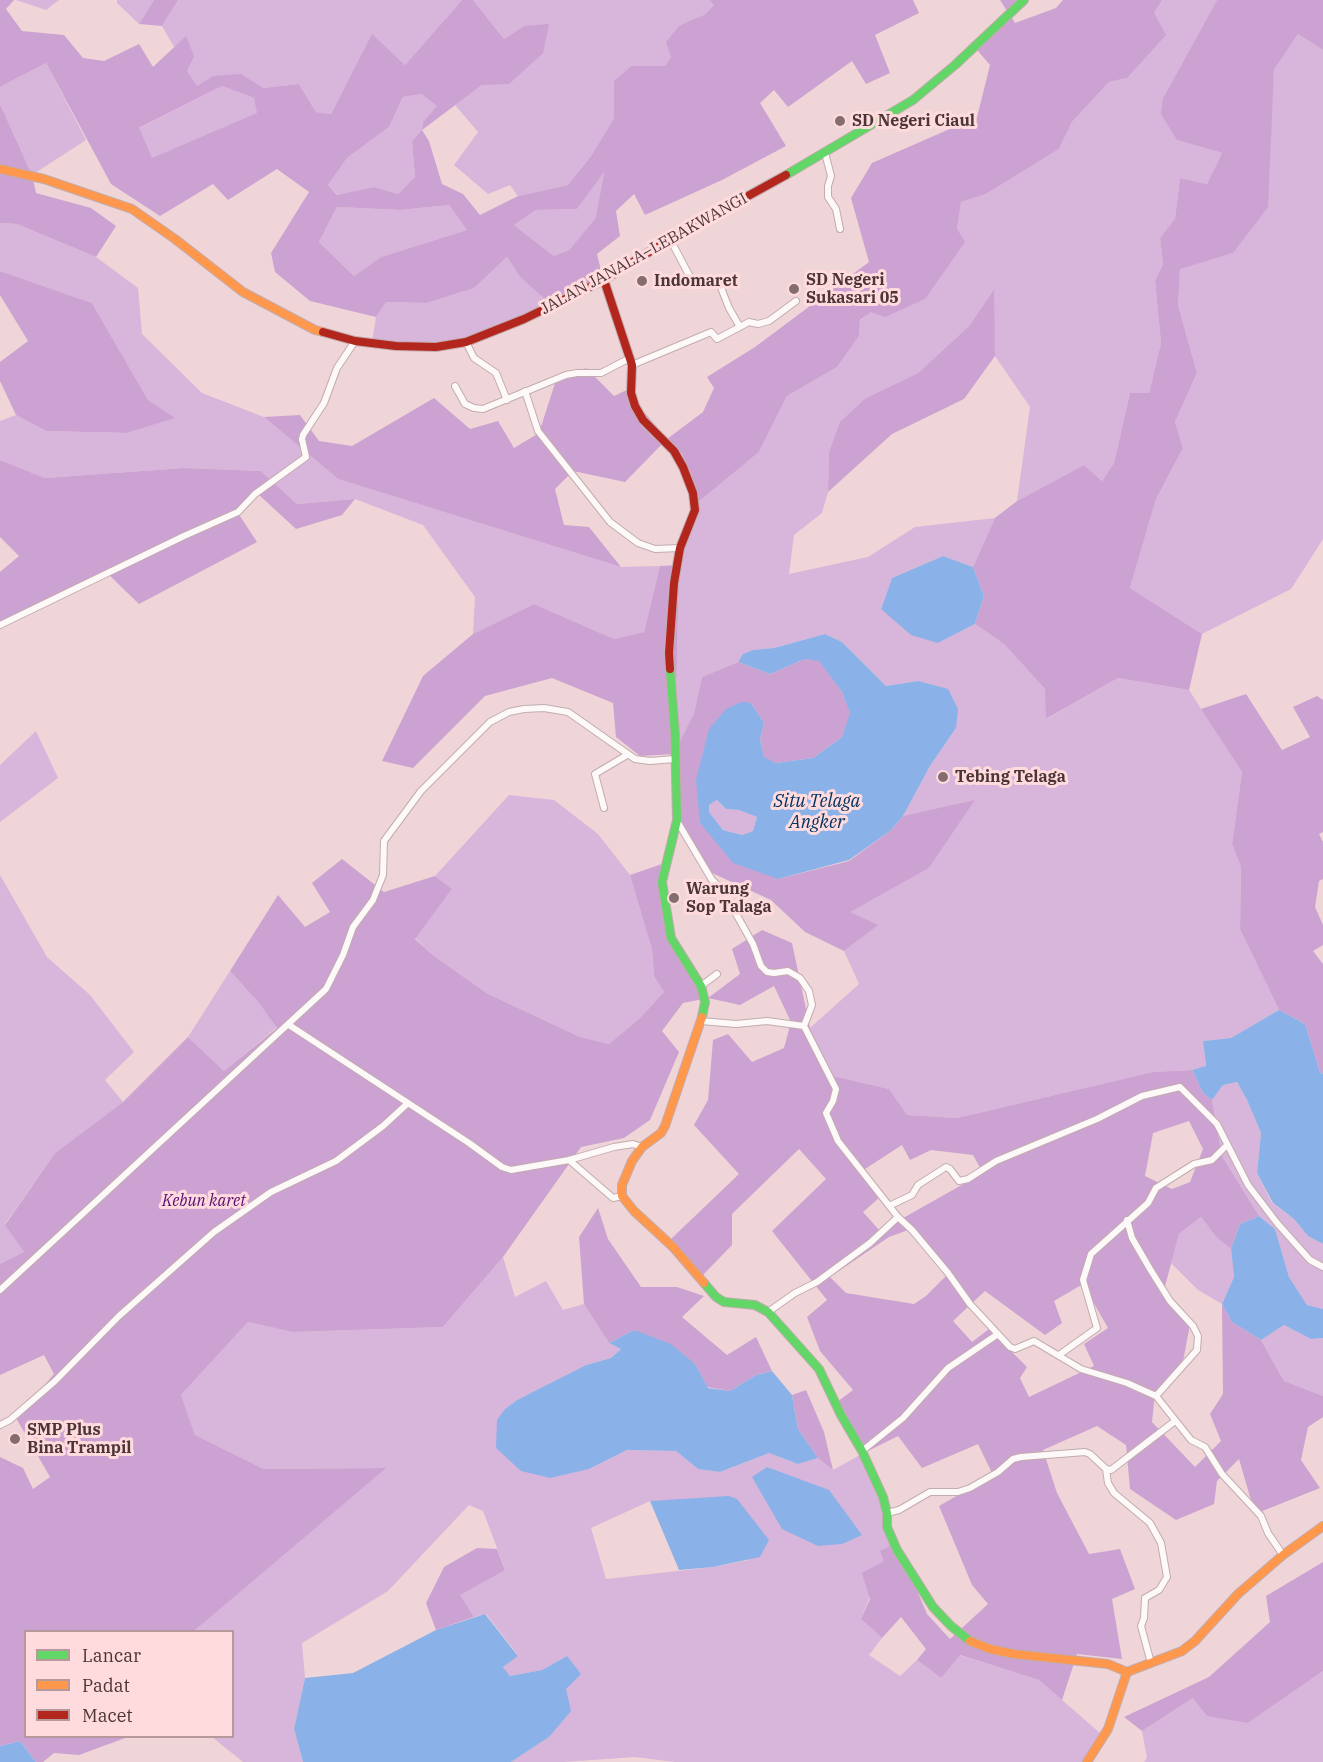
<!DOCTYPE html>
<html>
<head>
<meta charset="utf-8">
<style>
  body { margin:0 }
  #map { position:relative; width:1323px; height:1762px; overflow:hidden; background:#efd5d7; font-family:"IBM Plex Serif",serif }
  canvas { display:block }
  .legend { position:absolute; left:24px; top:1630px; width:210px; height:108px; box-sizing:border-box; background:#ffdbdd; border:2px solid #b7999b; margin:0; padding:8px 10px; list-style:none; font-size:18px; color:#4c3537 }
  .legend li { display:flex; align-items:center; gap:12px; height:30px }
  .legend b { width:30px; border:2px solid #b7999b }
</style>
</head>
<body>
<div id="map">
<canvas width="1323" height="1762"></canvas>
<ul class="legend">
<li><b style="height:8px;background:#63d668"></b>Lancar</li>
<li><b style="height:8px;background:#ff974d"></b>Padat</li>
<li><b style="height:8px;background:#b3261e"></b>Macet</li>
</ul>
</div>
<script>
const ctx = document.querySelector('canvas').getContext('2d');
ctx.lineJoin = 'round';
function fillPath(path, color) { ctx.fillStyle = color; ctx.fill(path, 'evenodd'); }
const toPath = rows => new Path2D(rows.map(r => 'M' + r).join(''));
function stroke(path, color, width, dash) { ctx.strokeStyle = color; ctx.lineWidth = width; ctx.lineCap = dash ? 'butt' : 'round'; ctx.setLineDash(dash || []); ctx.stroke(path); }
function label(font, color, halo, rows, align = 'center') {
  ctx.font = font + ' "IBM Plex Serif",serif'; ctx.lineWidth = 6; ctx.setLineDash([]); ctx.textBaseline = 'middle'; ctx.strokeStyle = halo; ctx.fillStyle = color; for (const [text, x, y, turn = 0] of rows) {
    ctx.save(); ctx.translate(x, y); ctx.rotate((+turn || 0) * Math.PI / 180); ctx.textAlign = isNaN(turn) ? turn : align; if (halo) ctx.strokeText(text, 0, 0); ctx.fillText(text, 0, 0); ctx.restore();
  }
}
fillPath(toPath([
  [16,0,59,0,46,10],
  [117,0,154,0,139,24,117,3],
  [178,0,462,0,405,65,372,35,331,114,316,112,299,84,263,88,213,76,197,87,187,71,186,37,174,47,162,26],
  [473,0,709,0,714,5,703,16,680,25,671,57,665,66,631,66,614,81,614,118,591,156,568,185,518,196,510,185,488,194,454,165,478,132,455,105,482,85,524,26,504,39],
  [1162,0,1217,0,1163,98,1177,140,1222,153,1207,184,1180,178,1175,220,1160,238,1163,264,1155,281,1161,343,1149,393,1130,393,1114,463,1102,481,1084,465,1017,501,1030,407,995,356,993,290,969,326,918,373,866,398,829,453,828,492,822,513,794,535,789,574,868,557,915,527,995,518,973,567,943,556,892,578,881,609,938,643,975,624,1004,644,1045,689,1047,719,1118,678,1189,690,1242,772,1232,844,1241,867,1240,929,1279,1010,1231,1038,1203,1041,1206,1067,1192,1070,1153,1072,957,1118,906,1115,889,1089,833,1076,810,1028,859,984,844,951,877,925,849,912,929,868,974,801,903,816,930,766,956,728,918,681,886,686,842,642,825,634,774,648,753,650,743,654,738,662,702,677,694,713,675,753,679,565,696,504,759,452,787,396,837,367,859,336,860,321,957,229,961,202,986,194,1059,149,1072,122,1109,82,1127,78,1154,13],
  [1298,34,1323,50,1323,539,1291,589,1202,634,1130,588,1156,499,1183,448,1175,422,1197,373,1178,305,1180,268,1233,253,1270,133,1274,70],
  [46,63,86,140,32,175,0,104,0,87],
  [222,86,254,98,258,113,152,159,138,129],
  [422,94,438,105,423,122,422,130,412,141,415,177,398,194,374,187,338,195,328,185,347,158,389,127,403,97],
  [604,171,597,218,569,250,554,256,514,225,536,210,577,209],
  [449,205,467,230,381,257,354,276,319,242,337,207,400,210],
  [0,223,17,224,96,257,138,288,142,334,202,393,264,417,338,479,621,567,660,566,644,632,614,639,534,604,473,634,475,597,423,525,355,499,297,504,261,471,184,468,45,478,0,460,0,421,16,415,46,431,127,433,174,418,148,400,92,303,0,271],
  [507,257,520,277,549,303,464,341,417,345,372,342,376,317,386,302,427,303,474,288],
  [36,731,58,778,0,822,0,765],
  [509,795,554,800,598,834,630,875,652,950,654,976,664,992,640,1018,609,1044,580,1037,488,994,434,956,415,938,452,889,435,876],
  [717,800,726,809,739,810,757,817,753,831,742,835,723,830,709,812,709,805],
  [0,875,47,957,90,995,134,1052,105,1080,123,1102,55,1153,5,1224,24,1252,0,1264],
  [230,971,259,1003,277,1027,224,1071,188,1037],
  [1237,1082,1247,1100,1261,1133,1257,1173,1272,1203,1294,1219,1308,1236,1323,1244,1323,1309,1307,1305,1289,1277,1275,1229,1259,1216,1222,1156,1212,1100,1223,1085],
  [1201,1217,1217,1238,1231,1249,1234,1277,1222,1304,1198,1290,1171,1263,1179,1234],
  [503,1257,515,1297,546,1281,563,1310,584,1304,609,1343,621,1349,611,1358,586,1365,517,1400,505,1409,589,1469,627,1450,676,1451,698,1469,720,1472,769,1453,798,1464,818,1458,833,1470,860,1455,897,1543,884,1561,861,1619,882,1638,869,1655,900,1676,917,1660,941,1678,959,1655,1039,1680,1100,1733,1082,1762,675,1762,635,1757,564,1762,511,1762,549,1737,566,1689,567,1656,542,1670,510,1676,503,1667,518,1655,486,1614,474,1617,459,1595,505,1569,483,1511,469,1505,388,1591,302,1643,305,1678,294,1729,303,1762,243,1762,212,1737,232,1736,232,1632,194,1631,384,1468,264,1469,195,1435,181,1395,248,1322,294,1332,443,1327],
  [686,1500,749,1560,713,1567,606,1579,591,1528,650,1501],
  [1284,1325,1311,1339,1323,1338,1323,1396,1284,1381,1261,1340],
  [1323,1671,1323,1762,1144,1762,1147,1758,1142,1731,1193,1698,1248,1723]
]), '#d8b5da');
fillPath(toPath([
  [0,0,14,0,6,9,22,31,64,35,83,58,104,61,139,44,153,67,186,36,194,56,187,71,197,86,213,76,241,74,263,88,299,84,316,112,331,114,372,34,405,65,462,0,473,0,504,39,524,26,549,24,543,53,509,84,482,85,422,130,429,141,442,184,463,194,480,215,518,196,568,185,591,156,614,118,614,81,631,66,665,66,671,57,666,42,680,25,704,15,714,5,709,0,913,0,919,13,875,35,890,73,866,84,852,61,788,107,774,90,760,103,786,146,722,180,645,215,634,194,616,211,620,236,597,254,603,279,549,303,520,277,507,257,474,288,427,303,386,302,376,317,310,301,275,272,271,253,309,192,277,169,228,200,213,184,160,216,111,184,46,63,0,87],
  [222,86,254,98,257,113,152,158,139,128],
  [422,94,437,106,423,122,422,130,412,141,415,177,398,194,374,187,337,195,328,185,347,158,389,127,403,97],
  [604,172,596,218,569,250,554,256,514,225,536,210,577,209],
  [449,205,467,230,381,257,354,276,319,242,337,207,400,210],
  [154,0,178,0,162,26,139,24],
  [1000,0,1021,0,1008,11,1015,23,1056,8,1063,0,1162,0,1154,13,1166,35,1127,78,1109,82,1072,122,1059,149,986,194,961,202,957,229,965,242,925,299,885,317,871,312,860,320,859,336,837,367,787,396,759,452,696,504,682,454,667,439,625,482,573,471,555,489,564,525,589,527,621,567,338,479,264,417,300,415,319,441,352,446,434,398,470,429,498,421,514,448,539,433,555,383,586,368,614,396,633,387,639,406,667,439,703,412,714,388,707,377,755,347,869,262,851,198,872,163,977,117,990,65,971,43,1007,11],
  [1217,0,1323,0,1323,50,1298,34,1274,70,1268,207,1233,253,1180,269,1178,305,1197,373,1175,422,1183,448,1156,499,1130,588,1202,634,1189,690,1118,678,1046,719,1045,689,1004,644,975,624,984,596,973,567,995,518,1017,501,1084,465,1102,481,1114,463,1130,393,1149,393,1161,343,1155,281,1163,264,1160,238,1175,219,1180,178,1207,184,1222,153,1177,140,1161,114,1163,98],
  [0,104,32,175,36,193,91,208,116,226,96,257,17,224,0,223],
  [0,271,92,303,148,400,175,418,127,433,46,431,16,415,0,381,0,362,28,341,0,295],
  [994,289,995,356,964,399,892,434,828,492,829,453,840,422,866,398,918,373,969,326],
  [0,460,45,478,184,468,261,471,297,504,355,499,342,515,296,529,258,494,236,510,257,542,139,604,106,572,0,622,0,572,19,556,0,537],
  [679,565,675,752,694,713,702,677,738,662,770,674,805,659,819,660,842,692,851,713,842,737,813,758,776,763,764,758,760,739,764,723,751,703,700,823,778,879,849,861,890,831,903,816,975,800,929,868,850,912,878,925,844,951,805,932,771,900,712,873,678,820,675,754,640,756,616,737,613,703,552,678,485,696,413,768,382,761,423,676,473,634,534,604,614,639,644,632,660,566],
  [1246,694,1282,750,1310,737,1293,707,1317,696,1323,700,1323,832,1319,834,1323,842,1323,879,1319,881,1315,907,1323,925,1323,945,1313,951,1323,964,1323,1074,1320,1072,1305,1024,1279,1010,1240,929,1241,867,1232,844,1242,772,1201,709],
  [342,859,384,892,435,876,452,889,415,939,434,956,488,994,580,1037,609,1044,640,1018,664,992,654,976,652,950,630,875,662,864,672,938,708,998,740,974,732,949,762,930,792,943,810,1028,833,1076,889,1089,907,1115,957,1118,1153,1072,1192,1070,1203,1093,1212,1100,1222,1156,1259,1216,1240,1224,1231,1249,1217,1238,1201,1217,1179,1234,1164,1290,1191,1319,1181,1372,1155,1393,1152,1422,1195,1467,1221,1441,1210,1414,1223,1394,1222,1304,1232,1322,1261,1340,1284,1381,1323,1396,1323,1417,1308,1427,1301,1460,1320,1488,1255,1514,1239,1459,1217,1481,1214,1504,1176,1520,1130,1489,1126,1445,1097,1426,1043,1450,1057,1493,1089,1554,1120,1549,1135,1589,1112,1599,1122,1659,1077,1654,1062,1700,1039,1680,960,1655,941,1678,917,1660,926,1649,901,1617,882,1638,861,1619,870,1599,862,1573,884,1561,880,1551,897,1543,927,1614,950,1639,988,1604,972,1585,939,1506,993,1475,978,1444,922,1468,898,1436,860,1455,837,1402,853,1390,820,1351,807,1317,827,1300,772,1231,826,1179,799,1149,732,1214,732,1245,701,1277,671,1239,739,1174,694,1125,708,1100,713,1040,728,1034,752,1062,784,1048,791,1022,774,986,740,1005,708,998,683,1003,662,1031,679,1052,650,1120,624,1138,581,1147,503,1257,443,1327,293,1332,248,1322,181,1395,195,1435,264,1469,386,1468,194,1631,26,1632,26,1736,128,1737,79,1755,54,1753,43,1762,36,1762,20,1741,0,1746,0,1457,23,1468,33,1489,50,1477,16,1418,54,1374,44,1355,0,1375,0,1264,24,1252,5,1225,55,1153,123,1102,188,1037,224,1071,277,1028,259,1003,230,971,278,895,305,927,330,912,312,883],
  [1189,1121,1203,1149,1190,1182,1172,1189,1145,1176,1153,1133],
  [902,1145,910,1160,931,1150,973,1155,983,1173,880,1231,863,1212,879,1198,862,1171],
  [908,1230,946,1276,926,1296,914,1304,846,1293,830,1277,889,1237],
  [1083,1284,1108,1328,1084,1344,1094,1366,1029,1397,1020,1378,1027,1367,989,1329,972,1342,953,1321,985,1291,1045,1335,1062,1323,1054,1301],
  [598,1208,608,1239,641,1287,677,1287,704,1296,682,1317,727,1355,756,1337,772,1371,756,1375,730,1391,707,1387,695,1364,634,1330,609,1343,584,1304,579,1237],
  [806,1390,824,1432,833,1470,818,1458,798,1429,792,1395],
  [477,1548,497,1549,505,1570,460,1595,474,1617,436,1630,426,1603,444,1567],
  [1323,1562,1323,1671,1248,1723,1207,1716,1193,1698,1142,1731,1124,1717,1209,1677,1270,1622,1266,1596]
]), '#cca2d2');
fillPath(toPath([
  [943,556,973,567,984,596,975,624,938,643,911,635,881,609,892,578],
  [825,634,842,642,886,686,918,681,948,689,958,709,956,728,930,766,903,816,890,831,849,860,778,879,733,863,700,823,696,780,709,729,726,709,741,702,751,703,764,723,760,739,764,757,776,763,813,758,842,737,850,713,842,692,819,661,805,659,770,674,738,662,743,654,753,650,774,648],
  [717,800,726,809,739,810,757,817,753,831,742,835,723,830,709,812,709,805],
  [1279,1010,1305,1024,1320,1072,1323,1074,1323,1244,1308,1236,1294,1219,1273,1203,1257,1173,1261,1133,1247,1100,1237,1082,1223,1085,1212,1100,1203,1093,1192,1070,1206,1066,1203,1041,1231,1038],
  [1259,1216,1275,1229,1289,1277,1307,1305,1323,1309,1323,1338,1311,1339,1284,1325,1261,1340,1232,1322,1222,1304,1234,1277,1231,1249,1240,1224],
  [634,1330,671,1344,695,1364,708,1388,730,1391,756,1375,772,1371,792,1395,798,1429,818,1458,798,1464,769,1453,720,1472,698,1469,676,1451,627,1450,589,1469,550,1478,521,1471,496,1448,497,1420,505,1409,517,1400,586,1365,611,1358,621,1349,609,1343],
  [767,1467,829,1490,862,1535,842,1544,818,1546,782,1529,752,1477],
  [729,1496,737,1499,769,1540,760,1557,713,1567,679,1570,650,1501],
  [485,1614,518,1656,503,1667,510,1676,542,1670,567,1656,581,1674,566,1689,571,1711,549,1737,511,1762,303,1762,294,1729,305,1678,353,1673,436,1630],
  [20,1741,36,1762,0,1762,0,1746]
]), '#8bb2e8');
const street = toPath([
  [825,153,831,176,828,186,828,197,836,209,840,229],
  [670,239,689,275,696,283,718,280,729,308,740,327],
  [466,342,474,358,496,373,507,400],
  [632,365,711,332,717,339,749,322,758,324,769,321,796,301],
  [455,386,465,404,474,408,483,409,566,375,577,373,601,373,630,358],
  [525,391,538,431,610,522,638,543,655,549,680,548],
  [0,625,184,536,238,512,255,494,306,457,302,439,303,435,324,403,337,368,355,341],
  [604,808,595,774,627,755],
  [677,821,712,880,722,889,753,944,761,966,767,972,774,973,788,971,800,978,809,991,812,1005,804,1026,836,1089,833,1101,826,1113,838,1141,898,1217,912,1230,948,1273,970,1304,1010,1347,1015,1349,1034,1341,1081,1369,1127,1383,1156,1396,1191,1440,1205,1447,1222,1474,1261,1516,1268,1533,1283,1555],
  [701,986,717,974],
  [701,1021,736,1024,767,1021,804,1026],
  [289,1025,469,1143,502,1167,511,1170,569,1160,614,1147,633,1144,642,1147],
  [569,1160,613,1198,622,1196],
  [889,1206,912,1195,918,1185,946,1167,950,1169,959,1181,968,1179,996,1161,1097,1119,1142,1096,1180,1087,1217,1124,1248,1185,1277,1223,1310,1260,1323,1267],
  [1127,1220,1132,1238,1150,1269,1170,1301,1193,1326,1198,1336,1197,1350,1156,1396],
  [0,1290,326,989,343,955,353,927,373,900,383,875,384,841,421,791,490,722,509,712,524,709,544,708,568,712,635,759,650,761,675,759],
  [768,1312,795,1293,817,1282,870,1243,898,1217],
  [1059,1355,1097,1328,1083,1280,1091,1254,1148,1203,1156,1188,1194,1164,1212,1160,1227,1145],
  [0,1425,10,1420,55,1381,119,1316,214,1232,271,1192,336,1161,383,1126,407,1104],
  [862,1451,903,1418,948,1368,998,1334],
  [1106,1469,1108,1483,1114,1493,1150,1523,1161,1543,1167,1577,1159,1590,1145,1598,1144,1618,1141,1626,1151,1663],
  [887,1513,899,1510,930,1492,958,1492,970,1488,998,1472,1013,1459,1021,1457,1085,1452,1090,1454,1106,1469,1111,1470,1175,1421]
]);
const fast = toPath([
  [786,175,913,100,955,65,1024,0],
  [670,669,675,734,677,820,662,882,671,938,701,986,705,1002,702,1017],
  [704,1283,716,1297,724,1302,755,1305,768,1312,819,1369,841,1415,862,1451,883,1497,887,1513,887,1527,897,1550,933,1607,951,1626,970,1641]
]);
const slow = toPath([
  [0,169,44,179,132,209,175,239,243,292,315,330,323,332],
  [702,1017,665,1126,661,1133,642,1147,632,1161,622,1185,622,1196,634,1211,673,1247,704,1283],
  [970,1641,990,1649,1014,1654,1108,1664,1127,1672,1108,1729,1087,1762],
  [1127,1672,1182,1651,1195,1641,1238,1594,1283,1555,1323,1526]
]);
const jam = toPath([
  [604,280,632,365,631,393,635,406,643,420,674,451,683,467,693,493,695,510,680,548,674,583,669,653,670,669],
  [323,332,355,341,396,346,436,347,466,342,524,319,604,280,670,239,786,175]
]);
stroke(street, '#c2acae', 8);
stroke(fast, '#c2acae', 10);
stroke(slow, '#c2acae', 10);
stroke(jam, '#c2acae', 10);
stroke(street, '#fdf9f9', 6);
stroke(fast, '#63d668', 8);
stroke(slow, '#ff974d', 8);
stroke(jam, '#b3261e', 8);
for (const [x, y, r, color] of [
  [840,121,6,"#856d6f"],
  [642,281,6,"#856d6f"],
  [794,289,6,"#856d6f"],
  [943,777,6,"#856d6f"],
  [674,898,6,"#856d6f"],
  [15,1439,6,"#856d6f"]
]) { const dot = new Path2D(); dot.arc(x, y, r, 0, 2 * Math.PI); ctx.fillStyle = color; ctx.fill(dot); stroke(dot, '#ffdbdd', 2); }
label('bold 16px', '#4c3537', '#ffdbdd', [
  ["SD Negeri Ciaul",852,121],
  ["SD Negeri",806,280],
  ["Sukasari 05",806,298],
  ["Indomaret",654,281],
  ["Tebing Telaga",955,777],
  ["Warung",686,889],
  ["Sop Talaga",686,907],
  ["SMP Plus",27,1430],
  ["Bina Trampil",27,1448]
], 'left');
label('16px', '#4c3537', '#ffdbdd', [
  ["JALAN JANALA–LEBAKWANGI",644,254,-29]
]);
label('italic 16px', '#580d75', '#ffdbdd', [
  ["Kebun karet",204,1201]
]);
label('italic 18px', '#023363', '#ffdbdd', [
  ["Situ Telaga",817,802],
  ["Angker",817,823]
]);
</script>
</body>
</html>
